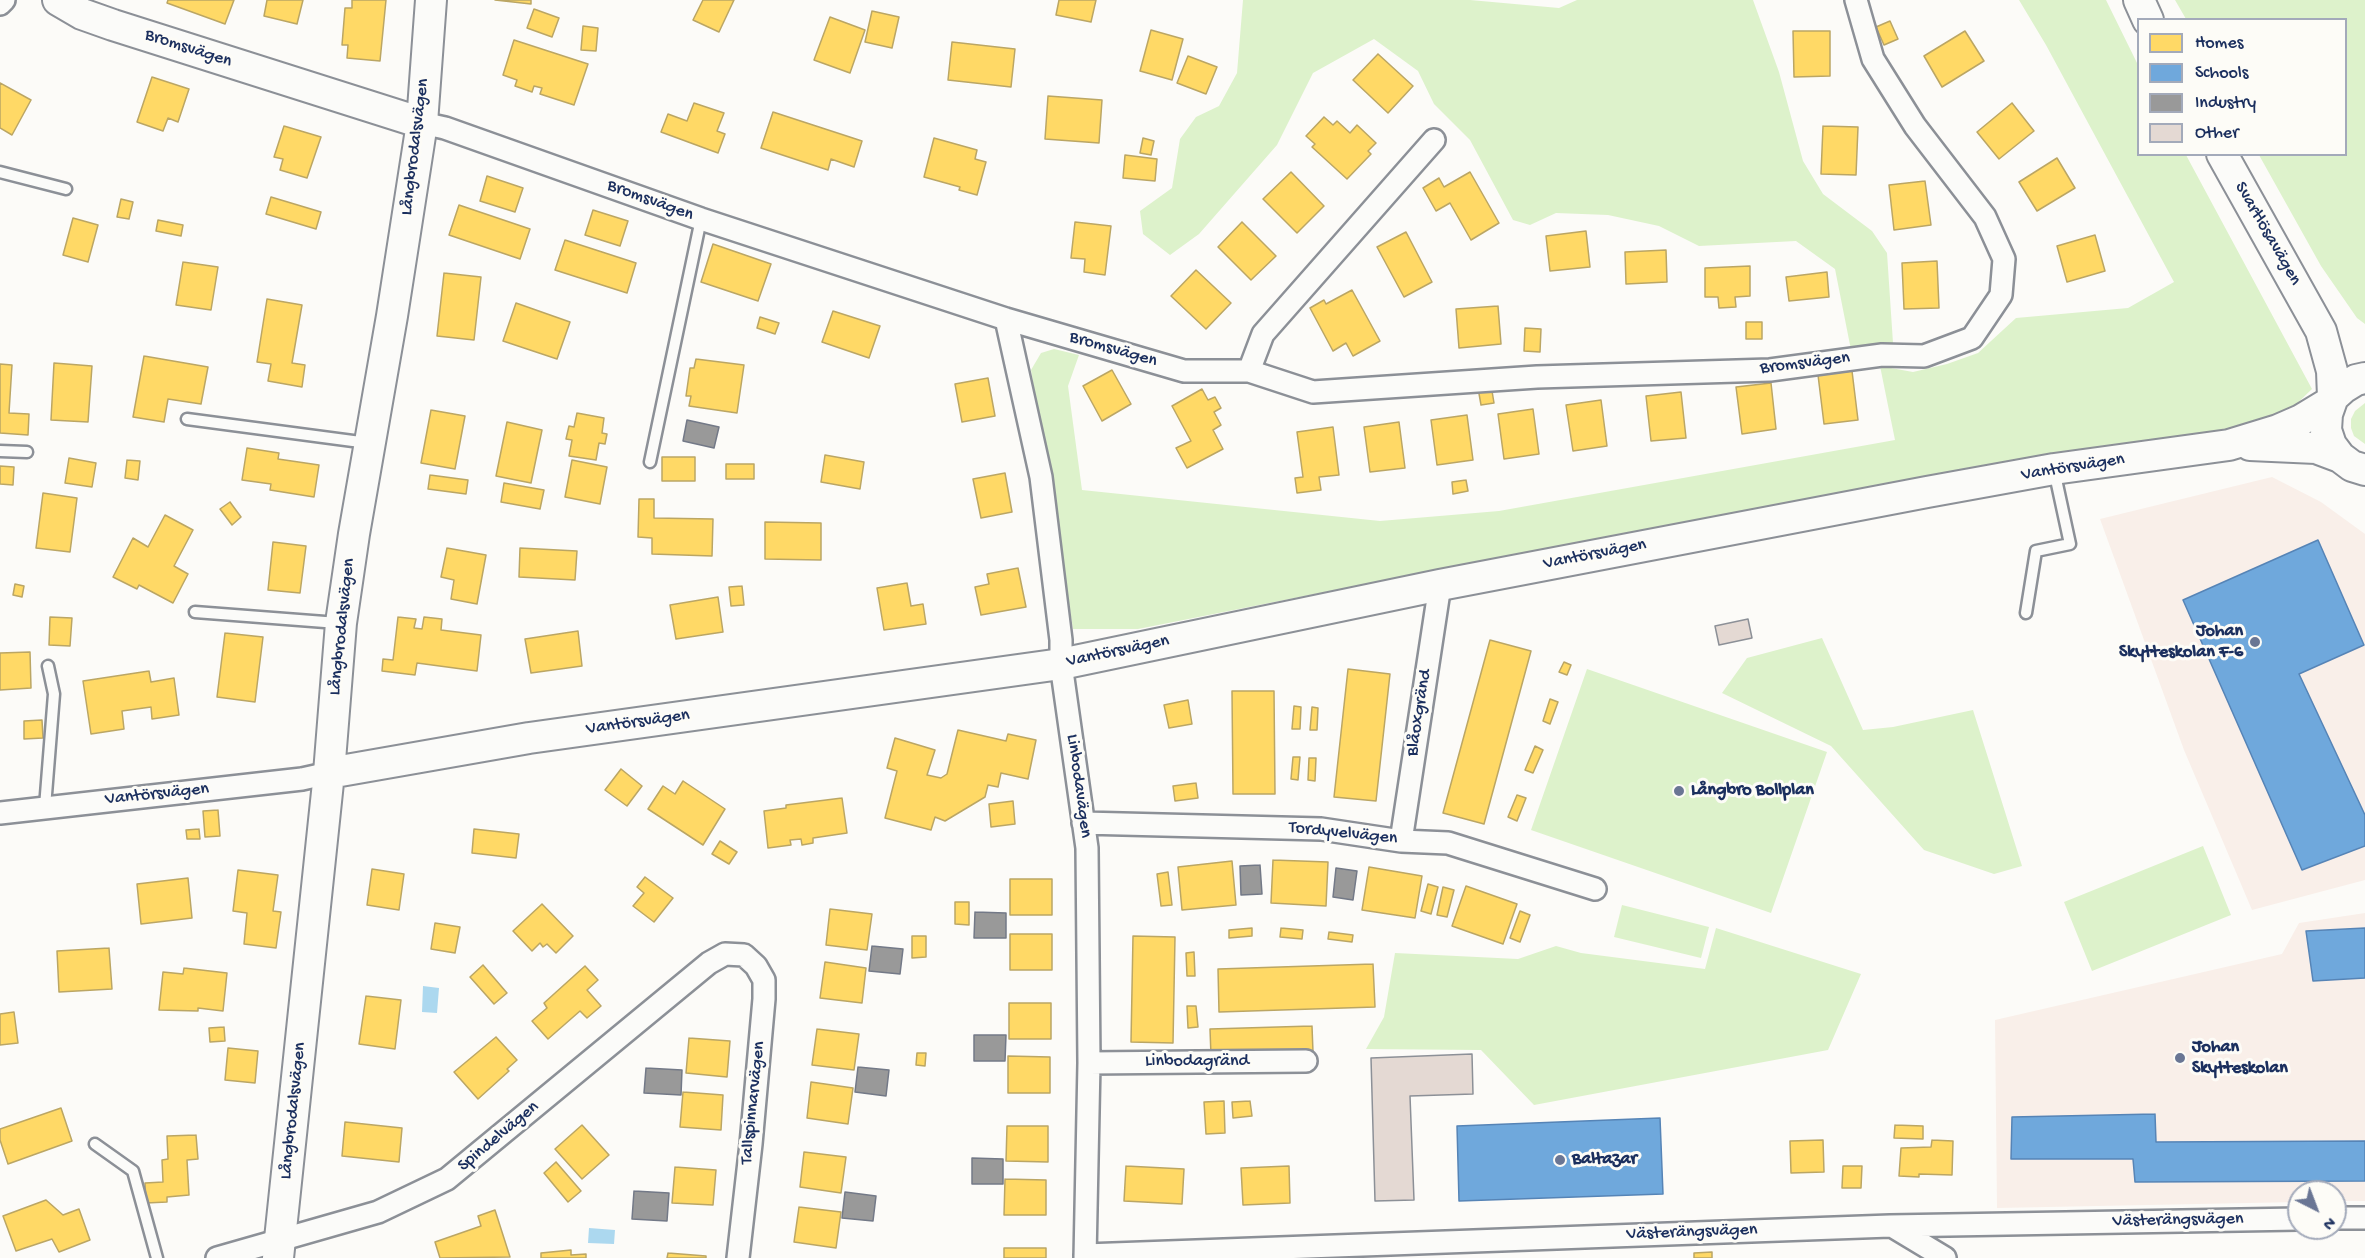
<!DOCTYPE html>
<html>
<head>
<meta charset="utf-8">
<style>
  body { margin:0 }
  #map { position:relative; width:2365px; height:1258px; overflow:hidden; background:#fcfbf8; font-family:"Gochi Hand",sans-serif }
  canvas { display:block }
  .legend { position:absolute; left:2137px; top:18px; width:210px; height:138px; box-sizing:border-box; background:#fdfcf7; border:2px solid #a3aaba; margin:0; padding:8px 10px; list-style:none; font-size:18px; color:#1b2f5e }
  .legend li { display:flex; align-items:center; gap:12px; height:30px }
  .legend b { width:30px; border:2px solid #a3aaba }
  .north { position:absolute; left:2287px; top:1180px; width:60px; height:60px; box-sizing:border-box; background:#fdfcf7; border:2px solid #a3aaba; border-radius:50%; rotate:138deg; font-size:16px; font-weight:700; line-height:24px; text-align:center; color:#1b2f5e }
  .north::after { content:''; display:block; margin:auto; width:21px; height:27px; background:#6a7694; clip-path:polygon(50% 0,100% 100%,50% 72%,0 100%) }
</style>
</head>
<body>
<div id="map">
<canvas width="2365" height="1258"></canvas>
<ul class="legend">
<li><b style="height:16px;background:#ffd966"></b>Homes</li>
<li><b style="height:16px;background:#6fa8dc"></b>Schools</li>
<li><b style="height:16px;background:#999"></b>Industry</li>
<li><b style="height:16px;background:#e4d9d3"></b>Other</li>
</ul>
<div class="north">N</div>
</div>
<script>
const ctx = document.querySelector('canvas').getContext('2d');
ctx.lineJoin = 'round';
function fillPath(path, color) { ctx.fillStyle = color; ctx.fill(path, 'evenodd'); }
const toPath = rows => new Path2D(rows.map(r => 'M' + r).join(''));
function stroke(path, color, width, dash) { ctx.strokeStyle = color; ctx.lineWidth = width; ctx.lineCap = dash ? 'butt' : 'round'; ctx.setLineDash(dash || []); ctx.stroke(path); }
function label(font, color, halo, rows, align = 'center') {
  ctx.font = font + ' "Gochi Hand",sans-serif'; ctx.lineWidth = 6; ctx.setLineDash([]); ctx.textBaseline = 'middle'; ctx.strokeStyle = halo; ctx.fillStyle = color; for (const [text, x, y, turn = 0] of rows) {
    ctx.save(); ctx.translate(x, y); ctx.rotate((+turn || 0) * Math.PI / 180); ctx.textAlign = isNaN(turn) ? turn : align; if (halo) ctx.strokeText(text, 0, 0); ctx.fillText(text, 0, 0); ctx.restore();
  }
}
fillPath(toPath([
  [2272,477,2321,502,2365,534,2365,880,2252,910,2184,750,2100,519],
  [2365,913,2365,1201,2335,1201,2335,1192,2299,1192,2299,1202,1997,1208,1995,1020,2282,954,2299,923]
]), '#f9efe9');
fillPath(toPath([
  [1243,0,1470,0,1559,8,1577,0,1753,0,1779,72,1803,161,1823,194,1872,231,1887,253,1893,343,1851,350,1835,269,1796,241,1699,246,1659,226,1608,215,1556,213,1530,225,1513,220,1470,140,1434,104,1418,71,1374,39,1313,73,1277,145,1199,234,1170,255,1143,234,1140,211,1172,188,1180,139,1196,117,1219,106,1237,73],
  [2019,0,2106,0,2138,65,2138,154,2186,155,2312,389,2282,418,2228,433,2108,448,1598,538,1138,629,1073,629,1031,370,1041,353,1054,349,1079,355,1068,386,1082,490,1380,521,1499,511,1895,440,1880,366,1913,372,1947,364,1978,353,2016,318,2128,308,2174,282,2046,45],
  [2175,0,2365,0,2365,324,2357,318,2321,266,2259,155,2346,154,2346,20,2186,19],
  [2365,403,2365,444,2354,436,2351,428,2351,419,2355,411],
  [1822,638,1863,730,1893,727,1973,710,2022,866,1994,874,1924,850,1831,746,1722,693,1747,658],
  [1587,669,1827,752,1771,913,1531,830],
  [2203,846,2231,915,2092,971,2064,902],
  [1622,905,1709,927,1701,958,1614,937],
  [1716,928,1861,974,1828,1050,1534,1105,1481,1050,1366,1049,1384,1017,1395,953,1518,959,1556,946,1581,953,1705,969]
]), '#ddf2cb');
fillPath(toPath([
  [423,986,439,988,437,1013,422,1012],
  [589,1228,615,1230,614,1244,588,1243]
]), '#acd8ef');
const homes = toPath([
  [168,0,234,0,225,24,167,3,168,0],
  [267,0,303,0,297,24,264,16,267,0],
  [352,0,386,0,380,61,347,58,348,45,342,45,345,8,352,8,352,0],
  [495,0,531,0,531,4,495,0],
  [703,0,734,0,719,32,693,20,703,0],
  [1059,0,1096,0,1091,22,1056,15,1059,0],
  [534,9,559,18,552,37,527,28,534,9],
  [872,11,899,17,892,48,865,42,872,11],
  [830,17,865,30,850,73,814,60,830,17],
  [1890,21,1898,39,1884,45,1876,27,1890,21],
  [583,26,598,28,596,51,581,50,583,26],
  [1151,30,1183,39,1172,80,1140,71,1151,30],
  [1793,31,1830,31,1830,76,1794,77,1793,31],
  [1965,31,1984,61,1942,87,1924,56,1965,31],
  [514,40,588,64,574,105,540,94,542,88,534,86,532,92,515,86,517,80,503,75,514,40],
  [952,42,1015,49,1011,87,948,80,952,42],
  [1378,54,1413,86,1388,113,1353,80,1378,54],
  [1188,56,1217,67,1206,94,1177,83,1188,56],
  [152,77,189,89,178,122,168,118,163,131,137,122,152,77],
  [0,83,31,100,12,135,0,128,0,83],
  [1048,96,1102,100,1099,143,1045,139,1048,96],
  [694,103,724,113,717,131,725,134,718,153,661,132,668,114,687,121,694,103],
  [2012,103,2034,131,1999,159,1977,132,2012,103],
  [773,112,862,141,854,167,831,159,828,170,761,148,773,112],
  [1324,117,1333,125,1337,121,1350,133,1357,125,1376,143,1368,151,1371,154,1347,179,1312,147,1315,144,1306,136,1324,117],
  [284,126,321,137,307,178,280,170,283,159,274,157,284,126],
  [1823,126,1858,127,1856,175,1821,174,1823,126],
  [934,138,977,150,975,159,986,162,977,195,959,190,960,187,924,177,934,138],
  [1143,138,1154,141,1151,155,1140,153,1143,138],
  [1125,155,1157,159,1155,181,1123,178,1125,155],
  [2057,158,2075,188,2037,211,2019,182,2057,158],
  [1291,172,1324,206,1297,233,1263,199,1291,172],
  [1470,172,1499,223,1471,240,1450,203,1436,211,1423,188,1439,178,1444,187,1470,172],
  [487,176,523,188,515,212,480,201,487,176],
  [1925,181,1931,225,1894,230,1889,185,1925,181],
  [271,197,321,212,316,229,266,214,271,197],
  [121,199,133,202,129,219,117,217,121,199],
  [459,205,530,229,520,259,449,235,459,205],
  [593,210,628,221,620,246,585,235,593,210],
  [73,218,98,225,88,262,63,255,73,218],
  [158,220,183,225,181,236,156,231,158,220],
  [1075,222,1111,226,1105,275,1084,272,1085,259,1071,258,1075,222],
  [1242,222,1276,256,1251,280,1218,247,1242,222],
  [1586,231,1590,267,1550,271,1546,236,1586,231],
  [1406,232,1432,282,1404,297,1377,247,1406,232],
  [2095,235,2105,271,2067,282,2057,246,2095,235],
  [565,240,636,263,627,293,555,270,565,240],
  [713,244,771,264,758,301,701,282,713,244],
  [1666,250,1667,282,1626,284,1625,252,1666,250],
  [1937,261,1939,308,1904,309,1902,263,1937,261],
  [183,262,218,267,211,310,176,305,183,262],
  [1750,266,1750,296,1735,297,1736,307,1719,308,1718,297,1705,297,1705,268,1750,266],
  [1196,270,1231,303,1206,329,1171,296,1196,270],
  [1827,272,1829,297,1789,301,1786,277,1827,272],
  [444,273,481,277,474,340,437,336,444,273],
  [1352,290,1380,341,1353,356,1346,343,1333,351,1310,308,1324,300,1326,304,1352,290],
  [267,299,302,305,292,363,305,365,302,387,268,381,271,364,257,362,267,299],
  [516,303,570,322,557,359,503,341,516,303],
  [1498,306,1501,344,1459,348,1456,309,1498,306],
  [833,311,880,326,869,358,822,342,833,311],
  [760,317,779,323,775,334,757,328,760,317],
  [1746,322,1762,322,1762,339,1746,339,1746,322],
  [1525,328,1541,329,1540,352,1524,351,1525,328],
  [144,356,208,367,201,404,168,399,164,422,133,417,144,356],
  [696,359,744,365,737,413,689,406,691,396,686,396,690,368,694,368,696,359],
  [54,363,92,366,88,422,51,420,54,363],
  [0,364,12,365,9,413,29,414,28,435,0,433,0,364],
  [1112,370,1131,404,1102,421,1083,386,1112,370],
  [1852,371,1858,420,1824,424,1818,375,1852,371],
  [988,378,995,416,962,422,955,384,988,378],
  [1771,383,1776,429,1742,434,1736,387,1771,383],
  [1491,385,1494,403,1481,405,1478,388,1491,385],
  [1202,389,1208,400,1215,397,1221,408,1214,412,1221,425,1213,430,1223,449,1187,468,1176,448,1191,441,1172,406,1202,389],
  [1681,392,1686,438,1651,441,1646,396,1681,392],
  [1601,400,1607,446,1573,451,1566,405,1601,400],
  [1533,409,1539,454,1504,459,1498,414,1533,409],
  [431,410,465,416,455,469,421,463,431,410],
  [577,413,604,418,602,433,607,434,605,444,599,443,596,460,569,456,572,440,566,439,569,426,574,427,577,413],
  [1467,415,1473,460,1437,465,1431,420,1467,415],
  [507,422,542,430,531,483,496,476,507,422],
  [1399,422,1405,468,1370,472,1364,427,1399,422],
  [1333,427,1339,475,1319,477,1321,490,1297,493,1295,478,1303,477,1297,432,1333,427],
  [247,448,279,453,278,459,319,465,314,497,270,490,271,484,242,480,247,448],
  [825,455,864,462,860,489,821,482,825,455],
  [662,457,695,457,695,481,662,481,662,457],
  [69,458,96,463,92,487,65,483,69,458],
  [127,460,140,461,138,480,125,478,127,460],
  [572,460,607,467,600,504,565,497,572,460],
  [726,464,754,464,754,479,726,479,726,464],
  [0,466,14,467,13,485,0,484,0,466],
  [1005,473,1012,512,981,518,973,479,1005,473],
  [430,475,468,480,466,494,428,489,430,475],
  [1466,480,1468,491,1453,494,1452,482,1466,480],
  [504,483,544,490,540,509,501,502,504,483],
  [43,493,77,498,70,552,36,548,43,493],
  [639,499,654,499,654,518,713,519,712,556,652,554,652,538,638,537,639,499],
  [230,502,241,517,232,525,220,509,230,502],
  [165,515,193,530,174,566,188,574,173,603,139,585,137,589,113,577,133,538,148,547,165,515],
  [765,522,821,523,821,560,765,559,765,522],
  [273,542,306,546,300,593,268,590,273,542],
  [447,548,486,555,477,604,451,599,454,580,441,577,447,548],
  [520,548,577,551,575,580,519,577,520,548],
  [1018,568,1026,607,981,615,975,587,989,584,987,574,1018,568],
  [907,583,911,606,923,604,926,624,884,630,877,588,907,583],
  [15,584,24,586,22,597,13,595,15,584],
  [742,586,744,605,731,606,729,587,742,586],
  [718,597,723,632,676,639,670,605,718,597],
  [50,617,72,618,70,646,49,645,50,617],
  [398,617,416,619,414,628,422,629,424,617,442,619,441,630,481,635,477,671,417,663,415,675,382,671,383,659,393,660,398,617],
  [578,631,582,666,531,673,525,639,578,631],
  [225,633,263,637,255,702,217,697,225,633],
  [1490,640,1531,651,1484,824,1443,813,1490,640],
  [30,652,31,688,0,690,0,653,30,652],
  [1564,662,1571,665,1567,675,1559,672,1564,662],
  [1348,669,1390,674,1376,801,1334,797,1348,669],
  [149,671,151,682,174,678,179,715,152,719,151,707,122,711,124,729,91,734,83,681,149,671],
  [1232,691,1274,691,1275,794,1233,794,1232,691],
  [1550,699,1558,702,1550,724,1543,721,1550,699],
  [1188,700,1192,724,1169,728,1164,705,1188,700],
  [1294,706,1301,707,1300,729,1292,729,1294,706],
  [1312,707,1318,708,1317,730,1310,730,1312,707],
  [42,720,43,738,24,739,24,721,42,720],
  [958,730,1006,741,1008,734,1036,740,1028,779,1001,773,998,787,988,785,985,797,945,821,935,817,931,830,885,818,897,771,887,768,895,738,935,750,927,775,941,778,947,774,958,730],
  [1535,746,1543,750,1533,773,1525,770,1535,746],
  [1293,757,1300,757,1298,780,1291,779,1293,757],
  [1309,758,1316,758,1315,781,1308,780,1309,758],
  [621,769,642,786,627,806,605,790,621,769],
  [683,781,725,809,703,845,648,809,663,786,675,794,683,781],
  [1196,783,1198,798,1175,801,1173,786,1196,783],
  [1517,795,1526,798,1517,821,1508,817,1517,795],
  [842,798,847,833,813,838,813,843,802,845,801,839,790,840,791,845,768,848,764,811,786,808,786,805,842,798],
  [1013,801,1015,824,991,827,989,804,1013,801],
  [218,810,220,836,205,837,203,811,218,810],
  [199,829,200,839,187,839,186,830,199,829],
  [474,829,519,834,516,858,472,853,474,829],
  [720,841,737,852,729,864,712,854,720,841],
  [1273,860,1328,862,1326,906,1271,903,1273,860],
  [1232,861,1236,905,1182,910,1178,867,1232,861],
  [1369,867,1422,876,1415,918,1362,910,1369,867],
  [372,869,404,874,399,910,367,905,372,869],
  [238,870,278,875,273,911,281,912,276,948,244,944,247,913,233,911,238,870],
  [1168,872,1172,905,1161,906,1157,874,1168,872],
  [645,877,673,898,654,922,633,906,644,893,637,887,645,877],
  [188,878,192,918,141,924,137,884,188,878],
  [1010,879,1052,879,1052,915,1010,915,1010,879],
  [1428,884,1438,887,1431,914,1421,911,1428,884],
  [1466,886,1517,904,1503,944,1452,926,1466,886],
  [1443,887,1454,890,1447,917,1437,915,1443,887],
  [955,902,969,902,969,925,955,924,955,902],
  [542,904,573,936,556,953,547,944,543,947,540,943,532,951,513,931,542,904],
  [830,909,872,914,867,950,826,945,830,909],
  [1520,911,1530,915,1520,942,1510,938,1520,911],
  [435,923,460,927,455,953,431,949,435,923],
  [1252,928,1252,936,1229,938,1229,930,1252,928],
  [1281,928,1303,930,1302,939,1280,937,1281,928],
  [1329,932,1353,935,1352,942,1328,939,1329,932],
  [1010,934,1052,934,1052,970,1010,970,1010,934],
  [912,936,926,936,926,957,912,958,912,936],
  [1133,936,1175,937,1173,1043,1131,1042,1133,936],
  [109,948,112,989,59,992,57,951,109,948],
  [1194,952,1195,976,1187,976,1186,953,1194,952],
  [825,962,866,968,862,1003,820,998,825,962],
  [1373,964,1375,1007,1219,1012,1218,969,1373,964],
  [483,965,507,993,494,1004,470,977,483,965],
  [585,966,598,980,587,990,601,1006,587,1018,580,1011,548,1039,532,1021,547,1008,544,1003,585,966],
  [184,968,227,973,223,1011,198,1008,198,1011,159,1010,163,972,183,974,184,968],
  [366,996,401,1000,395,1049,359,1044,366,996],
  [1009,1003,1051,1003,1051,1039,1009,1039,1009,1003],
  [1187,1006,1196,1006,1198,1027,1188,1028,1187,1006],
  [14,1012,18,1043,0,1045,0,1014,14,1012],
  [1312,1026,1313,1052,1211,1056,1210,1029,1312,1026],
  [224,1027,225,1041,210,1042,209,1028,224,1027],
  [817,1029,859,1034,854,1070,812,1065,817,1029],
  [496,1037,517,1060,507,1069,509,1071,478,1099,454,1072,496,1037],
  [689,1038,730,1041,727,1077,686,1073,689,1038],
  [228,1048,258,1051,255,1083,225,1080,228,1048],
  [917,1053,926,1053,925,1066,916,1065,917,1053],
  [1008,1056,1050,1057,1050,1093,1008,1093,1008,1056],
  [811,1082,853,1088,848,1124,807,1118,811,1082],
  [683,1092,723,1095,721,1130,680,1127,683,1092],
  [1224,1101,1225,1133,1206,1134,1204,1102,1224,1101],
  [1250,1101,1252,1116,1233,1118,1232,1102,1250,1101],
  [61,1108,72,1141,8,1164,0,1140,0,1129,61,1108],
  [345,1122,402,1128,399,1162,342,1156,345,1122],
  [582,1125,609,1155,582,1179,555,1149,582,1125],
  [1895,1125,1923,1126,1923,1139,1894,1138,1895,1125],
  [1007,1126,1048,1126,1048,1162,1006,1161,1007,1126],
  [196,1135,198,1159,187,1160,189,1195,167,1197,167,1202,146,1203,145,1183,163,1182,162,1160,168,1159,167,1136,196,1135],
  [1823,1140,1824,1172,1791,1173,1790,1141,1823,1140],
  [1932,1140,1953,1141,1952,1175,1919,1174,1919,1177,1899,1176,1901,1148,1931,1147,1932,1140],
  [804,1152,846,1157,841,1193,800,1187,804,1152],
  [556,1162,581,1191,568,1202,544,1173,556,1162],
  [1126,1166,1184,1169,1182,1204,1124,1201,1126,1166],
  [1289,1166,1290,1203,1243,1205,1241,1168,1289,1166],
  [1843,1166,1862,1166,1861,1188,1842,1188,1843,1166],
  [675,1167,716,1170,713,1205,672,1203,675,1167],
  [1005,1179,1046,1180,1046,1215,1004,1215,1005,1179],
  [46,1200,63,1215,79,1209,90,1240,59,1252,52,1239,16,1251,3,1216,46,1200],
  [799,1207,841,1212,836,1248,794,1242,799,1207],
  [495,1210,510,1257,440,1258,435,1242,481,1226,478,1216,495,1210],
  [1004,1248,1046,1248,1046,1258,1004,1258,1004,1248],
  [571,1250,571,1255,586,1254,586,1258,541,1258,541,1253,571,1250],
  [1712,1252,1712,1258,1694,1258,1694,1253,1712,1252],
  [668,1253,706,1256,706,1258,667,1258,668,1253]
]);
fillPath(homes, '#ffd966');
stroke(homes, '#bba664', 1.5);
const schools = toPath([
  [2318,540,2364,645,2299,674,2365,815,2365,846,2302,870,2183,600,2318,540],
  [2365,928,2365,978,2313,981,2306,931,2365,928],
  [2155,1114,2156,1142,2365,1141,2365,1181,2135,1182,2133,1159,2011,1159,2012,1117,2155,1114],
  [1660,1118,1663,1194,1459,1201,1457,1126,1660,1118]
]);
fillPath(schools, '#6fa8dc');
stroke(schools, '#5684b6', 1.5);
const industry = toPath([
  [687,420,719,427,714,448,683,441,687,420],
  [1260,865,1262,894,1241,895,1240,866,1260,865],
  [1336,868,1357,871,1353,900,1333,897,1336,868],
  [975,912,1006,913,1006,938,974,938,975,912],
  [872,946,903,949,900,974,869,971,872,946],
  [974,1035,1006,1035,1005,1061,974,1061,974,1035],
  [858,1067,889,1070,886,1096,855,1092,858,1067],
  [646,1068,682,1070,681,1095,644,1093,646,1068],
  [972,1158,1003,1159,1003,1184,972,1184,972,1158],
  [634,1191,669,1193,667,1221,632,1219,634,1191],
  [845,1192,876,1196,873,1221,842,1218,845,1192]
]);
fillPath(industry, '#999');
stroke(industry, '#737987', 1.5);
const building = toPath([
  [1748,619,1752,638,1719,645,1715,626,1748,619],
  [1472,1054,1473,1094,1410,1096,1414,1200,1375,1201,1371,1058,1472,1054]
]);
fillPath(building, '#e4d9d3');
stroke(building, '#8c9097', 1.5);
const lane = toPath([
  [0,172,66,189],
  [187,419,368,443],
  [0,451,27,452],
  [650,462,701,219],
  [195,612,338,623],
  [2026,613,2036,551,2070,544,2054,470],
  [45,807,54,694,48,666],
  [95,1144,133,1171,157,1258]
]);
const street = toPath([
  [0,4,4,0],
  [422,123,445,128,701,219,1006,319,1184,371,1249,371,1313,392,1537,377,1770,370,1882,355,1924,356,1972,338,2001,295,2004,259,1985,217,1915,126,1873,59,1856,0],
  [1006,319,1041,477,1061,640,1061,664,1087,848,1089,1063,1085,1258],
  [1249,371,1263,334,1434,140],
  [0,813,302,779,329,773],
  [1083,823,1321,829,1401,841,1448,843,1595,889],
  [1401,841,1440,585],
  [1089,1063,1306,1061],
  [2335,1218,2365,1218],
  [1892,1226,1945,1258],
  [1085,1255,1890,1226,2299,1219],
  [217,1258,378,1212,447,1179,709,963,725,954,744,955,756,966,764,980,764,999,751,1144,738,1258]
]);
const secondary = toPath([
  [58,0,82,14,113,25,422,123],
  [2139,0,2148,20],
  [2222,154,2321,331,2332,371,2333,397],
  [2365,378,2356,380,2343,388,2333,397,2327,414,2326,430,2331,445,2340,457,2352,466,2365,470],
  [2250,445,2316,448,2340,457],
  [329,773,529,738,1061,664,1440,585,1927,492,2054,469,2229,445,2278,430,2301,420,2329,403],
  [278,1258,329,773,341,623,354,534,392,316,422,123,431,0]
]);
stroke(lane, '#8c9097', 15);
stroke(street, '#8c9097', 26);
stroke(secondary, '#8c9097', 34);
stroke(lane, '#fbfbf9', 10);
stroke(street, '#fbfbf9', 21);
stroke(secondary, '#fbfbf9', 30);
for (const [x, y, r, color] of [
  [2255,642,6,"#6a7694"],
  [1679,791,6,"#6a7694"],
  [2180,1058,6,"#6a7694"],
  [1560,1160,6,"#6a7694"]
]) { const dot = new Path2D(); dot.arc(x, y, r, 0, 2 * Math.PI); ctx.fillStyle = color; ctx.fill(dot); stroke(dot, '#fdfcf7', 2); }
label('18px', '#1b2f5e', '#fdfcf7', [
  ["Bromsvägen",188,49,18],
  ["Långbrodalsvägen",416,147,-83],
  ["Bromsvägen",650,201,20],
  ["Svartlösavägen",2267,234,60],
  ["Bromsvägen",1113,350,16],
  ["Bromsvägen",1805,364,-7],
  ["Vantörsvägen",2073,468,-9],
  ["Vantörsvägen",1595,555,-11],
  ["Långbrodalsvägen",343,627,-84],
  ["Vantörsvägen",1118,652,-12],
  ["Blåoxgränd",1420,713,-81],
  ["Vantörsvägen",638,723,-8],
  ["Linbodavägen",1078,786,82],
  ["Vantörsvägen",157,795,-6],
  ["Tordyvelvägen",1343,834,6],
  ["Linbodagränd",1197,1062],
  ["Tallspinnarvägen",754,1103,-84],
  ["Långbrodalsvägen",294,1111,-84],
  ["Spindelvägen",499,1137,-40],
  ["Västerängsvägen",2178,1221,-1],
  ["Västerängsvägen",1692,1233,-2]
]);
label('bold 18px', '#1b2f5e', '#fdfcf7', [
  ["Johan",2243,632,"right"],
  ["Skytteskolan F-6",2243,653,"right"],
  ["Långbro Bollplan",1691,791],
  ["Johan",2192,1048],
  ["Skytteskolan",2192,1069],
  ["Baltazar",1572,1160]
], 'left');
</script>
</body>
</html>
